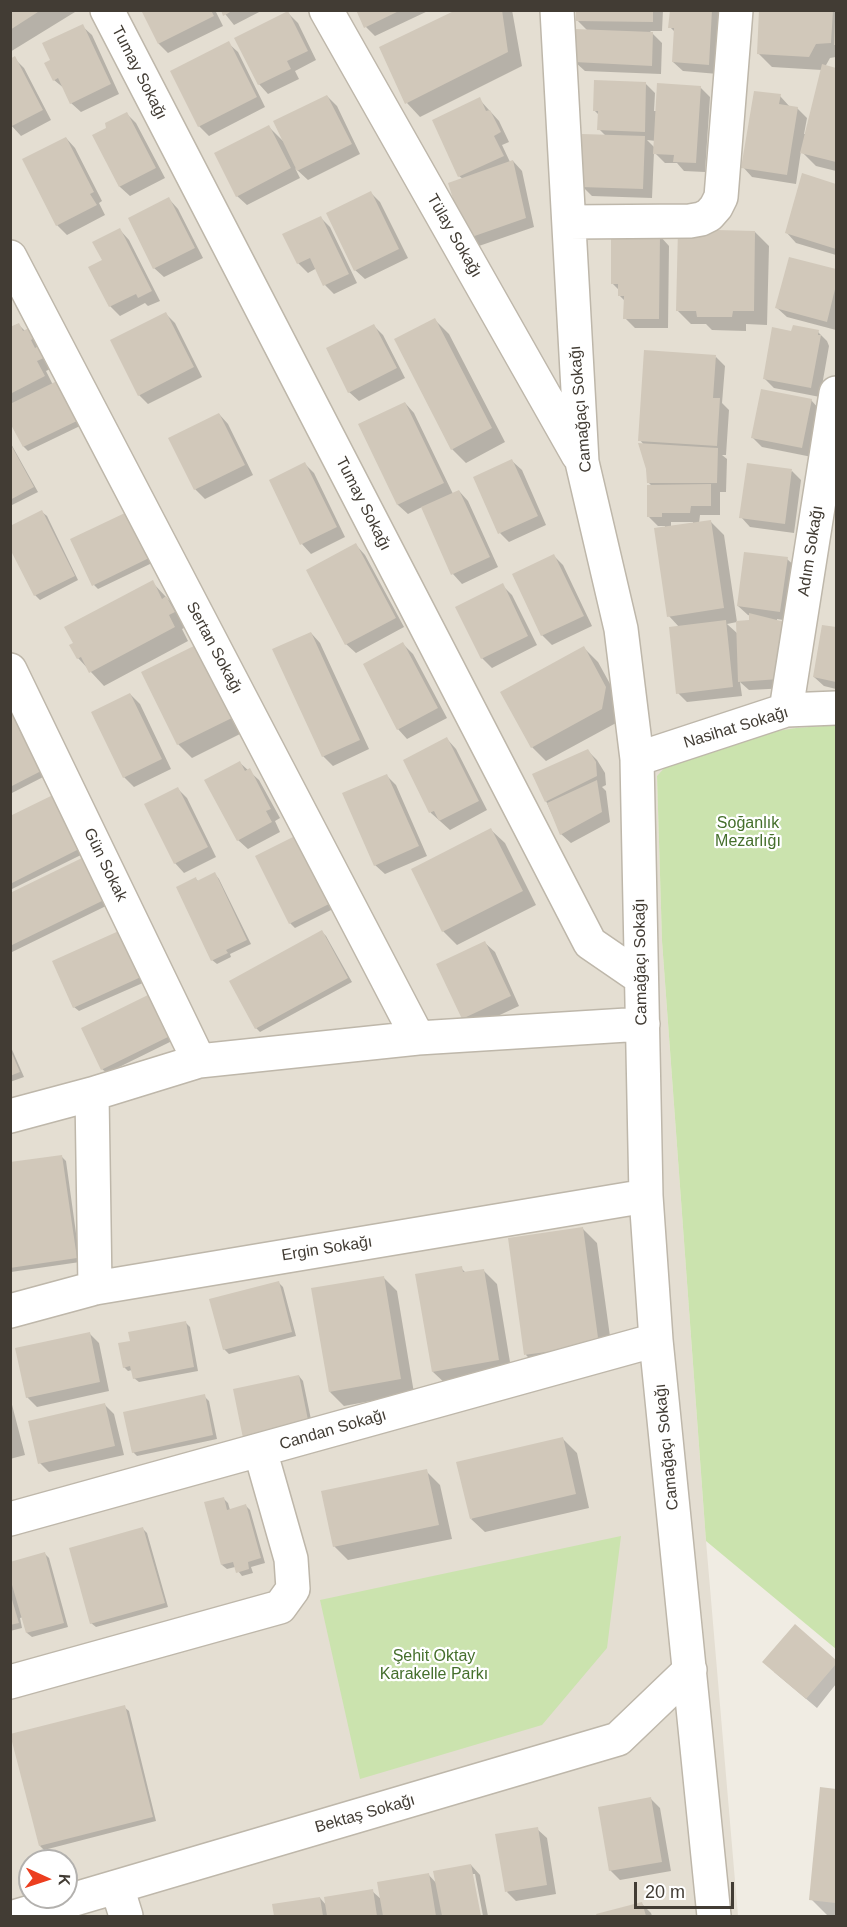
<!DOCTYPE html>
<html>
<head>
<meta charset="utf-8">
<style>
  body { margin:0 }
  #map { position:relative; width:847px; height:1927px; overflow:hidden; background:#f0ece3; font-family:Helvetica,sans-serif }
  canvas { display:block }
  .frame { position:absolute; inset:0; border:12px solid #423c34; pointer-events:none }
  .north { position:absolute; left:18px; top:1849px; width:60px; height:60px; box-sizing:border-box; background:#fff; border:2px solid #b3b1ae; border-radius:50%; rotate:93deg; font-size:16px; font-weight:700; line-height:24px; text-align:center; color:#423c34 }
  .north::after { content:''; display:block; margin:auto; width:21px; height:27px; background:#ec3e1f; clip-path:polygon(50% 0,100% 100%,50% 72%,0 100%) }
  .scale { position:absolute; left:634px; top:1882px; width:100px; height:27px; box-sizing:border-box; border:3px solid #423c34; border-top:0; padding-left:8px; font-size:18px; line-height:21px; white-space:nowrap; color:#423c34; -webkit-text-stroke:4px #fff; paint-order:stroke }
</style>
</head>
<body>
<div id="map">
<canvas width="847" height="1927"></canvas>
<div class="frame"></div>
<div class="north">K</div>
<div class="scale">20 m</div>
</div>
<script>
const ctx = document.querySelector('canvas').getContext('2d');
ctx.lineJoin = 'round';
function fillPath(path, color) { ctx.fillStyle = color; ctx.fill(path, 'evenodd'); }
const toPath = rows => new Path2D(rows.map(r => 'M' + r).join(''));
function stroke(path, color, width, dash) { ctx.strokeStyle = color; ctx.lineWidth = width; ctx.lineCap = dash ? 'butt' : 'round'; ctx.setLineDash(dash || []); ctx.stroke(path); }
function label(font, color, halo, rows, align = 'center') {
  ctx.font = font + ' Helvetica,sans-serif'; ctx.lineWidth = 4.5; ctx.setLineDash([]); ctx.textBaseline = 'middle'; ctx.strokeStyle = halo; ctx.fillStyle = color; for (const [text, x, y, turn = 0] of rows) {
    ctx.save(); ctx.translate(x, y); ctx.rotate((+turn || 0) * Math.PI / 180); ctx.textAlign = isNaN(turn) ? turn : align; if (halo) ctx.strokeText(text, 0, 0); ctx.fillText(text, 0, 0); ctx.restore();
  }
}
fillPath(toPath([
  [11,11,836,11,836,725,796,728,657,776,662,941,706,1541,738,1916,11,1916],
  [30,1861,66,1861,66,1897,30,1897]
]), '#e4ded2');
fillPath(toPath([
  [836,725,836,1649,706,1541,662,941,657,776,685,746,796,728],
  [621,1536,607,1648,542,1725,360,1779,320,1600]
]), '#cbe3ae');
fillPath(toPath([
  [10,10,75,10,75,12,10,52],
  [143,10,215,10,223,26,168,53,159,44],
  [222,10,263,10,234,25],
  [358,10,430,10,375,36,366,27],
  [460,10,512,10,522,66,420,117,407,103],
  [577,10,663,10,662,31,650,31,662,43,661,74,585,71,575,62,588,31,577,20],
  [671,10,722,10,718,74,683,71,673,62,675,32,670,27],
  [761,10,836,10,836,57,830,58,825,67,836,69,836,171,816,166,801,151,796,184,752,177,743,167,780,96,790,107,797,108,807,118,804,134,806,134,822,70,772,67,758,53],
  [288,13,298,23,316,60,295,71,299,79,268,94,259,84],
  [82,26,92,35,119,94,81,112,71,103,65,89,54,80,52,61],
  [228,43,238,52,265,107,209,136,199,126,172,72],
  [14,58,24,68,51,120,21,136,10,124],
  [645,83,655,93,654,111,657,111,700,87,710,97,705,172,684,171,677,163,665,163,654,152,652,198,592,196,582,186,606,136,599,129,600,116,594,110],
  [647,140,656,141,655,148],
  [327,96,337,106,360,154,308,180,295,168,300,178,247,205,237,196,269,127,284,142],
  [479,99,499,121,509,142,502,145,510,162,513,161,522,171,534,227,476,247,450,184,463,179,459,176],
  [127,114,136,123,165,178,130,196,120,187,94,136,107,129],
  [66,138,75,148,102,201,99,203,105,215,67,235,57,225,24,160],
  [803,175,836,185,836,255,796,243,787,233],
  [371,193,380,202,408,258,365,279,355,270],
  [169,199,178,209,203,258,164,277,154,268],
  [321,218,330,227,357,283,334,294,325,285,317,268,308,273,298,263],
  [120,230,129,240,160,301,148,306,145,303,120,316,110,306,90,267,104,261],
  [755,232,769,246,767,325,746,324,746,331,712,330,706,324,691,324,677,310],
  [660,236,669,246,668,328,635,328,625,318,625,301,619,295,619,290,612,283],
  [790,259,836,271,836,330,787,317,777,308],
  [165,313,175,323,202,377,148,404,139,395],
  [435,320,449,334,505,442,466,463,452,449],
  [18,324,26,332,30,329,54,367,46,371,53,385,82,425,28,451,24,447,10,419,10,328],
  [374,326,383,335,405,378,359,401,349,392],
  [792,332,818,332,827,341,829,346,820,397,774,388,764,378],
  [716,357,725,366,722,403,729,410,726,455,722,455,727,459,726,492,720,492,720,515,700,515,699,523,710,521,724,535,737,622,727,624,738,634,750,622,751,616,748,615,738,606,787,559,797,568,789,621,777,619,777,621,788,688,749,690,740,682,742,696,687,702,678,693,680,628,669,616,665,526,658,526,649,517,653,487,648,482,644,445,640,440],
  [671,522,693,522,693,524,671,527],
  [811,400,820,410,812,457,762,447,753,438],
  [405,403,414,413,453,494,459,491,468,501,498,567,462,584,453,574,422,507,408,514,398,505,360,424],
  [219,414,228,424,253,475,205,499,195,489],
  [10,442,38,492,10,506],
  [512,461,522,470,546,525,509,542,500,533],
  [305,464,314,473,345,537,311,554,302,544],
  [792,471,801,480,794,533,750,527,741,517],
  [42,512,47,516,78,580,40,600,35,595],
  [127,514,152,563,98,589,94,585],
  [356,545,365,555,404,627,356,653,346,644],
  [554,556,563,565,592,626,552,645,542,635,514,575],
  [152,582,180,612,188,626,182,629,188,641,104,686,78,658],
  [502,585,512,595,537,645,492,668,482,658],
  [824,626,836,629,836,689,824,686,814,677],
  [311,633,320,643,369,749,333,766,323,756],
  [201,643,250,729,192,758,178,744],
  [403,644,413,654,447,718,407,739,398,729],
  [584,648,598,662,620,702,616,723,546,761,532,747],
  [130,694,140,704,171,769,134,787,124,777,93,713],
  [10,700,49,774,10,794],
  [447,739,456,749,487,810,450,830,431,813,405,761],
  [587,750,597,760,605,773,606,785,602,787,606,791,610,822,571,843,561,834,546,801],
  [239,762,259,780,280,818,275,821,280,832,248,849,238,840],
  [387,776,396,785,427,856,385,874,375,865],
  [177,788,187,798,216,857,184,873,175,863],
  [10,818,87,852,10,890],
  [491,830,505,843,536,905,457,945,443,931],
  [294,838,333,909,295,928,290,923,257,856],
  [83,859,108,905,10,953,10,895],
  [215,874,219,879,251,944,230,954,231,957,217,964,212,960,196,879,199,882],
  [121,932,145,982,79,1011,74,1007],
  [322,932,326,936,352,982,260,1032,256,1028],
  [485,943,495,952,519,1006,472,1028,463,1018],
  [150,996,174,1040,107,1073,102,1069],
  [10,1045,24,1077,10,1082],
  [61,1156,66,1161,80,1262,11,1272,10,1163],
  [583,1229,597,1243,613,1358,540,1369,526,1355],
  [461,1268,466,1273,483,1270,497,1284,512,1374,447,1385,433,1372],
  [383,1277,397,1291,414,1393,344,1406,330,1392],
  [278,1282,283,1287,296,1336,229,1354,224,1349],
  [185,1322,190,1327,198,1371,139,1382,134,1378,132,1370,128,1371,124,1367,131,1342],
  [89,1333,99,1343,109,1391,37,1407,27,1397],
  [299,1376,303,1381,313,1429,249,1442],
  [204,1396,209,1401,217,1439,137,1456,133,1452],
  [10,1397,25,1455,10,1459],
  [105,1405,114,1414,124,1455,49,1472,40,1463],
  [563,1439,577,1453,589,1508,485,1532,471,1519],
  [426,1471,440,1485,452,1539,348,1560,334,1546],
  [223,1498,228,1503,230,1510,246,1506,250,1510,265,1563,251,1567,253,1573,242,1576,235,1567,227,1569,222,1565],
  [143,1529,147,1533,168,1607,96,1627,91,1623],
  [45,1554,49,1558,68,1627,32,1637,27,1633,23,1617,20,1618,22,1628,10,1631,10,1563],
  [795,1626,836,1662,836,1684,817,1708,774,1672],
  [124,1707,129,1711,156,1821,44,1850,40,1846],
  [822,1789,836,1791,836,1916,828,1916,811,1899],
  [651,1799,660,1808,671,1871,620,1880,610,1870],
  [537,1829,547,1838,556,1894,516,1901,507,1892],
  [471,1865,480,1875,488,1916,483,1916,475,1874,472,1874,480,1916,275,1916,273,1905,320,1898,326,1905,372,1891,382,1900,428,1874,437,1884],
  [642,1904,651,1913,652,1916,598,1916,598,1915]
]), '#0003');
fillPath(toPath([
  [10,10,41,10,10,30],
  [141,10,211,10,214,16,158,44],
  [221,10,234,10,223,16],
  [356,10,401,10,364,28],
  [456,10,502,10,508,52,405,104,379,47],
  [576,10,653,10,653,22,576,21],
  [670,10,712,10,709,65,672,62,674,28,668,28],
  [759,10,833,10,831,43,816,44,809,57,757,54],
  [288,11,308,51,287,61,291,69,258,85,234,38],
  [835,21,836,21,836,45,834,45],
  [83,24,111,84,70,104,58,78,53,81,44,63,50,60,42,43],
  [575,29,653,32,652,66,574,62],
  [229,41,257,97,198,127,170,71],
  [15,56,43,110,10,127,10,59],
  [822,64,836,68,836,162,800,153],
  [594,80,646,82,645,132,597,130,598,111,593,111],
  [657,83,701,86,696,163,673,162,674,155,653,154],
  [754,91,781,94,779,104,798,107,787,175,741,168],
  [327,95,352,144,297,171,273,121],
  [480,97,486,111,490,110,501,132,494,136,504,156,458,177,432,120],
  [127,112,156,168,119,187,92,135,106,128,105,123],
  [269,125,291,168,236,197,214,153],
  [582,134,645,136,643,189,580,187],
  [66,137,94,192,90,194,97,205,56,226,22,159],
  [513,160,526,218,466,239,448,183],
  [802,173,836,184,836,249,785,233],
  [371,191,399,249,354,271,326,213],
  [169,197,195,248,153,269,128,218],
  [321,216,349,274,323,286,310,258,297,264,282,234],
  [120,228,152,291,138,298,136,294,109,307,88,267,102,260,92,242],
  [678,229,755,231,754,311,733,311,732,317,697,317,696,311,676,311],
  [611,235,660,235,659,319,623,319,624,296,618,296,618,284,611,284],
  [789,257,836,269,836,285,827,322,775,308],
  [166,312,194,367,138,396,110,340],
  [435,318,492,428,451,450,394,339],
  [19,323,23,331,31,327,36,337,31,340,35,348,40,345,46,357,37,361,45,376,10,394,10,327],
  [374,324,397,368,348,393,326,348],
  [793,325,819,330,818,335,821,335,811,388,763,379,772,327,791,331],
  [644,350,716,355,713,398,720,398,717,446,638,441],
  [59,380,79,420,23,447,10,423,10,404],
  [761,389,812,399,802,448,751,438],
  [405,402,444,483,397,505,358,424],
  [219,413,245,465,194,490,168,438],
  [10,443,34,487,10,500],
  [638,443,718,448,717,483,647,483,646,469],
  [512,459,538,516,498,534,473,477],
  [305,462,337,527,300,545,269,480],
  [747,463,792,469,785,524,739,518],
  [711,484,711,506,691,506,690,513,662,513,662,517,647,517,647,485],
  [459,490,490,557,451,575,421,507],
  [42,510,75,576,34,596,10,549,10,526],
  [127,512,149,558,92,586,70,539],
  [711,520,724,608,667,617,654,528],
  [356,543,396,618,345,645,306,570],
  [744,552,788,557,780,612,737,606],
  [554,554,584,616,541,636,512,574],
  [153,580,162,599,166,596,175,612,169,615,175,627,89,673,81,657,77,659,69,645,73,643,64,627],
  [503,583,528,636,481,659,455,607],
  [749,613,789,623,779,679,738,682,736,621,749,620],
  [726,620,733,687,676,694,669,627],
  [822,625,836,627,836,682,813,677],
  [311,632,360,740,322,757,272,649],
  [202,642,238,715,177,745,141,672],
  [403,642,438,708,397,730,363,664],
  [584,646,606,687,602,709,531,748,500,692],
  [130,693,162,759,123,778,91,712],
  [10,702,45,769,10,787],
  [447,737,479,801,439,821,434,811,429,813,403,760],
  [588,749,596,762,597,776,545,802,532,774],
  [240,761,245,771,250,768,271,809,266,811,272,822,237,841,204,780],
  [387,774,419,846,374,866,342,793],
  [597,780,602,812,560,835,547,803],
  [178,787,208,847,174,864,144,804],
  [57,793,83,847,10,884,10,816],
  [491,828,523,891,442,932,411,869],
  [295,836,329,904,289,924,255,856],
  [84,857,104,900,10,946,10,893],
  [215,872,247,940,226,950,228,953,211,961,176,887,196,877,197,881],
  [121,930,141,977,73,1008,52,961],
  [322,930,348,978,255,1029,229,981],
  [485,941,511,996,462,1019,436,964],
  [150,994,170,1036,101,1070,81,1028],
  [10,1049,20,1072,10,1076],
  [62,1155,77,1258,10,1268,10,1162],
  [583,1227,599,1345,524,1355,508,1238],
  [462,1266,463,1272,484,1269,499,1360,432,1372,415,1274],
  [384,1276,401,1379,329,1392,311,1288],
  [279,1281,292,1332,223,1350,209,1299],
  [186,1321,194,1367,133,1379,130,1366,123,1368,118,1343,130,1341,128,1332],
  [90,1332,100,1382,26,1398,15,1348],
  [299,1375,309,1425,243,1438,233,1389],
  [205,1394,213,1435,132,1453,123,1412],
  [105,1403,115,1446,38,1464,28,1421],
  [563,1437,576,1494,470,1519,456,1462],
  [427,1469,439,1525,333,1547,321,1491],
  [224,1497,227,1510,246,1504,261,1558,248,1562,249,1569,236,1573,233,1562,221,1565,204,1502],
  [143,1527,165,1603,90,1624,69,1548],
  [45,1552,64,1623,26,1633,10,1578,10,1562],
  [10,1593,19,1623,10,1625],
  [795,1624,836,1660,836,1664,806,1699,762,1662],
  [125,1705,153,1817,39,1846,10,1734],
  [820,1787,836,1789,836,1903,809,1900],
  [651,1797,662,1862,609,1871,598,1807],
  [538,1827,547,1885,505,1892,495,1834],
  [471,1864,481,1916,442,1916,433,1871],
  [429,1873,436,1916,383,1916,377,1882],
  [373,1889,377,1916,327,1916,324,1897],
  [320,1897,323,1916,274,1916,272,1904],
  [642,1902,646,1916,597,1916,596,1914]
]), '#d1c8ba');
const minor = toPath([
  [107,10,590,943,641,978],
  [326,10,578,455],
  [557,10,582,462,621,629,637,759,646,1196,656,1340,714,1916],
  [569,222,690,221,701,219,709,215,716,207,721,197,736,10],
  [10,257,418,1038],
  [10,670,199,1061],
  [786,710,836,393],
  [637,759,786,710,836,708],
  [10,1116,92,1094],
  [95,1288,92,1094,199,1061,418,1038,643,1024],
  [10,1311,95,1288,646,1196],
  [10,1519,656,1340],
  [10,1682,280,1607,293,1589,291,1559,260,1450],
  [117,1887,126,1916],
  [17,1916,618,1739,690,1670]
]);
stroke(minor, '#beb7aa', 36);
stroke(minor, '#fff', 33);
label('16px', '#423c34', '#fff', [
  ["Tumay Sokağı",139,73,63],
  ["Tülay Sokağı",454,236,60],
  ["Camağaçı Sokağı",581,409,-95],
  ["Tumay Sokağı",363,504,63],
  ["Adım Sokağı",811,551,-81],
  ["Sertan Sokağı",214,648,62],
  ["Nasihat Sokağı",736,728,-17],
  ["Gün Sokak",105,865,64],
  ["Camağaçı Sokağı",641,962,-91],
  ["Ergin Sokağı",327,1249,-9],
  ["Candan Sokağı",333,1430,-16],
  ["Camağaçı Sokağı",667,1447,-96],
  ["Bektaş Sokağı",365,1814,-16]
]);
label('16px', '#456f2c', '#fff', [
  ["Soğanlık",748,824],
  ["Mezarlığı",748,842],
  ["Şehit Oktay",434,1657],
  ["Karakelle Parkı",434,1675]
]);
</script>
</body>
</html>
